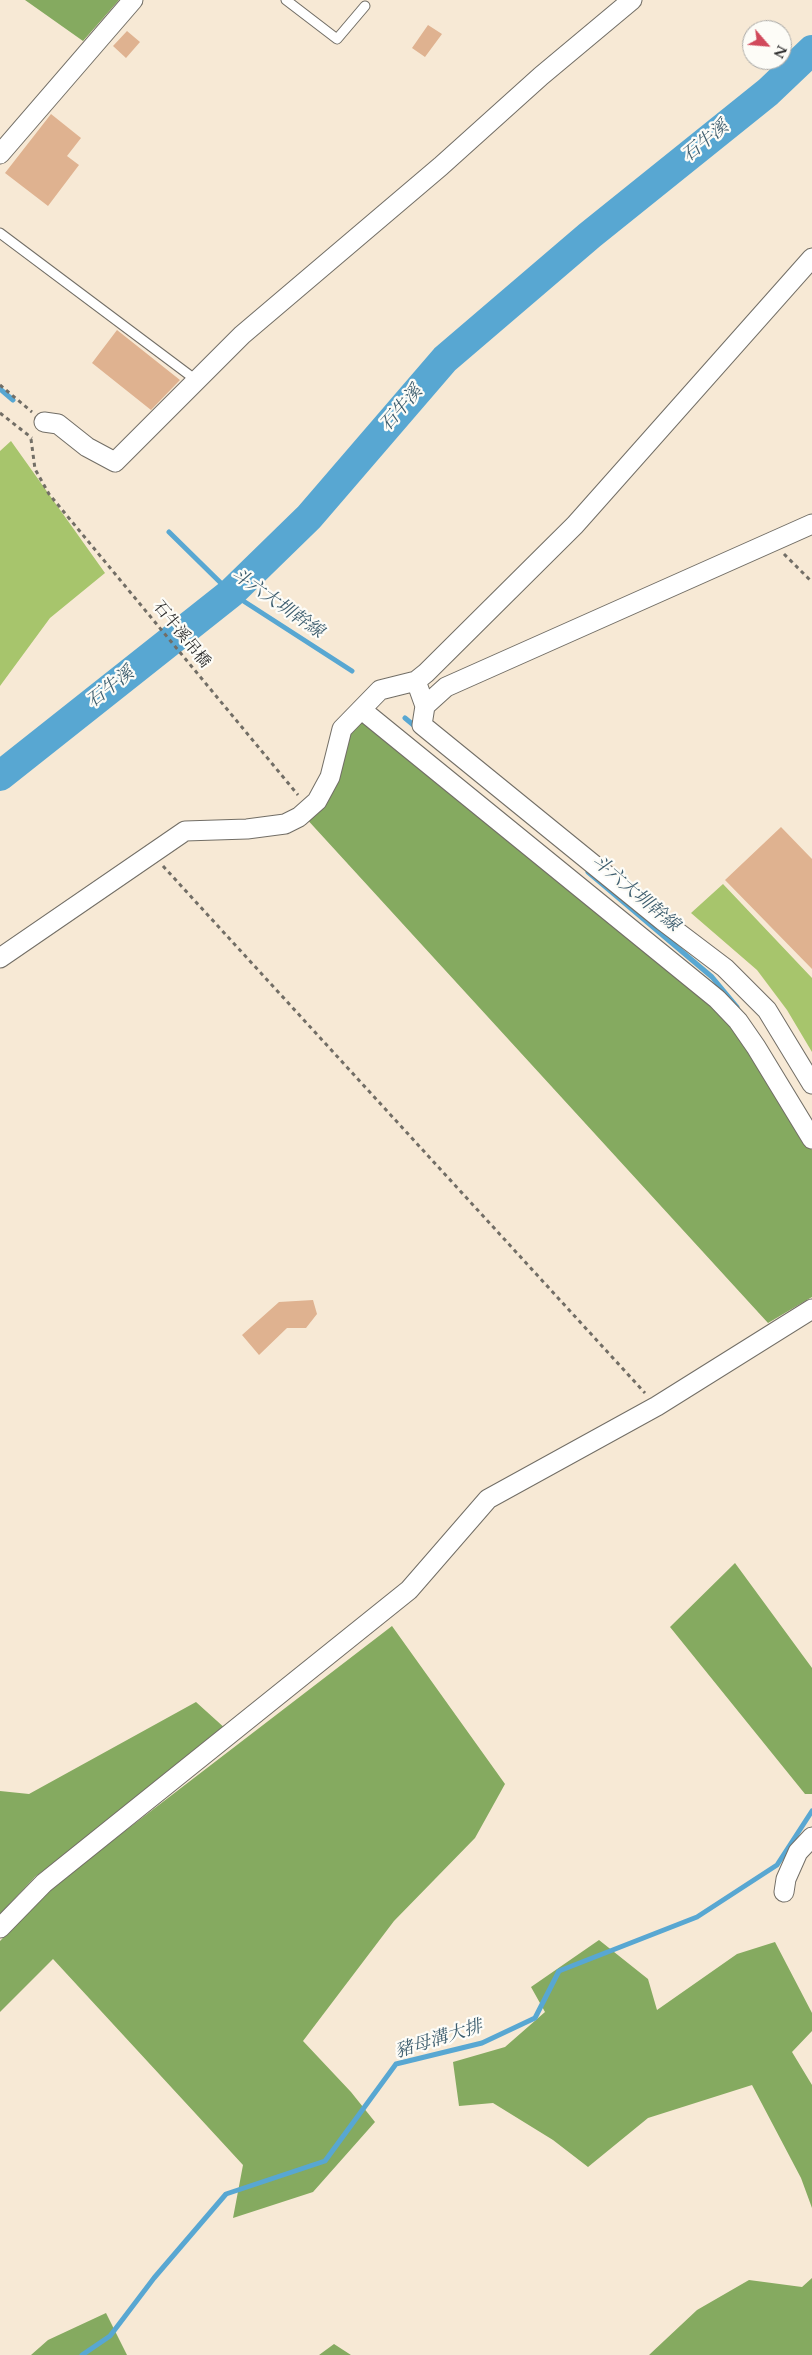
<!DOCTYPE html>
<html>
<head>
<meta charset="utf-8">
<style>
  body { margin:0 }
  #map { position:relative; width:812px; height:2355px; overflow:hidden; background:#f7e9d5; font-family:Cardo,serif }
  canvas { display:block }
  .north { position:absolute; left:742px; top:20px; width:50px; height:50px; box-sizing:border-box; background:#fdfcf7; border:1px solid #a9a8a5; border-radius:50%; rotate:117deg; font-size:14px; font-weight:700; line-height:20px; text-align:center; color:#2b2b2b }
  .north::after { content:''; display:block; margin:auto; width:18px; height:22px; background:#d1495b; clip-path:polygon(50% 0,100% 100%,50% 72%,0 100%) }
</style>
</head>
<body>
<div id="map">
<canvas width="812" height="2355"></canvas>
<div class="north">N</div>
</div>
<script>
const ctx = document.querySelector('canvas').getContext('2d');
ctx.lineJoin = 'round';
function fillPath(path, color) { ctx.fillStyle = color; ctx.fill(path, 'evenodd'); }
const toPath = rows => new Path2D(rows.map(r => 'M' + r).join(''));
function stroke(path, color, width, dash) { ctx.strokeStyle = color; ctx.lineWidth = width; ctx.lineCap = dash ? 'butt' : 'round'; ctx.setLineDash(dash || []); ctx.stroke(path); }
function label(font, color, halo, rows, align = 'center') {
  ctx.font = font + ' Cardo,"Noto Serif TC",serif'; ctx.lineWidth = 4.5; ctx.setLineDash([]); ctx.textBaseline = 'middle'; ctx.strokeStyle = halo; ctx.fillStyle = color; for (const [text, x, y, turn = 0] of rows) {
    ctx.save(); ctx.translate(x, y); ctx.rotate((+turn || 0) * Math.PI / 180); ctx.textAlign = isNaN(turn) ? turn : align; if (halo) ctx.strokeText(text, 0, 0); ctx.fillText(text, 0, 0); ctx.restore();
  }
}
fillPath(toPath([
  [11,441,105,573,50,618,0,686,0,451],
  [723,884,812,978,812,1052,787,1010,757,970,691,913]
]), '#a7c56c');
fillPath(toPath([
  [25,0,119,0,83,41],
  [362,710,705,996,741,1037,812,1150,812,1297,768,1323,304,816,337,765,339,728],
  [735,1563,812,1668,812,1794,805,1794,670,1627],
  [392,1626,505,1784,475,1838,394,1921,303,2041,351,2092,375,2122,313,2192,233,2218,243,2165,53,1959,0,2012,0,1941,52,1887],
  [196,1702,227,1730,35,1877,0,1914,0,1791,29,1794],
  [599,1940,648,1979,657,2010,737,1954,775,1942,812,2013,812,2031,792,2052,812,2085,812,2208,801,2178,752,2085,648,2118,588,2167,553,2140,493,2103,459,2106,453,2062,505,2047,545,2012,531,1987],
  [812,2278,812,2355,649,2355,697,2310,749,2280,802,2287],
  [106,2313,127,2355,31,2355,48,2340],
  [334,2344,351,2355,319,2355]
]), '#85aa60');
stroke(toPath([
  [0,389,13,400],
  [169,532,231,593,352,671],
  [405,718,417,728],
  [588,872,712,977,737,1007],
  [82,2355,110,2336,154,2278,226,2194,325,2161,396,2064,482,2043,535,2018,559,1971,697,1917,777,1865,812,1811]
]), '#58a7d2', 5);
stroke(toPath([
  [0,776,231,593,309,517,445,359,590,235,768,92,812,50]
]), '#58a7d2', 30);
fillPath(toPath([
  [428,25,442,34,425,57,412,48],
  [127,31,140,42,126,58,113,46],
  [51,114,81,138,67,156,79,165,48,206,5,173],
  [117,330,180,380,151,410,92,363],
  [781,827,812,859,812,969,725,880],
  [313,1300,317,1314,306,1328,287,1328,259,1355,242,1335,279,1302]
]), '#dfb290');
const lane = toPath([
  [286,0,337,39,365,6],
  [0,233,196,380]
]);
const street = toPath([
  [0,154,133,0],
  [44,422,58,424,87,447,115,462,242,335,441,166,541,76,632,0],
  [416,681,425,706,422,725,663,921,725,968,767,1010,812,1084],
  [425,706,446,687,812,524],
  [362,710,717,999,738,1021,756,1047,812,1139],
  [0,958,185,831,247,829,285,824,299,817,317,801,330,777,342,729,380,690,416,681,426,673,575,525,812,258],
  [784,1892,786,1879,798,1852,812,1837],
  [0,1928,44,1883,409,1590,488,1499,657,1406,812,1309]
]);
stroke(lane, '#726e66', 11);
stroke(street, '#726e66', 21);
stroke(toPath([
  [0,385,32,412],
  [0,413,32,438],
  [31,439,35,469,49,494,298,795],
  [784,554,812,582],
  [163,866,645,1393]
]), '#726e66', 3, [4, 4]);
stroke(lane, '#fff', 9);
stroke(street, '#fff', 19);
label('16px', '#2b2b2b', '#fdfcf7', [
  ["石牛溪吊橋",181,635,51]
]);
label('italic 18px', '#3d5d6e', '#fdfcf7', [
  ["石牛溪",706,142,-39],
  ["石牛溪",402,409,-49],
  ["斗六大圳幹線",277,604,35],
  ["石牛溪",111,688,-38],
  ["斗六大圳幹線",635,894,40],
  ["豬母溝大排",439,2040,-17]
]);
</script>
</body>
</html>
